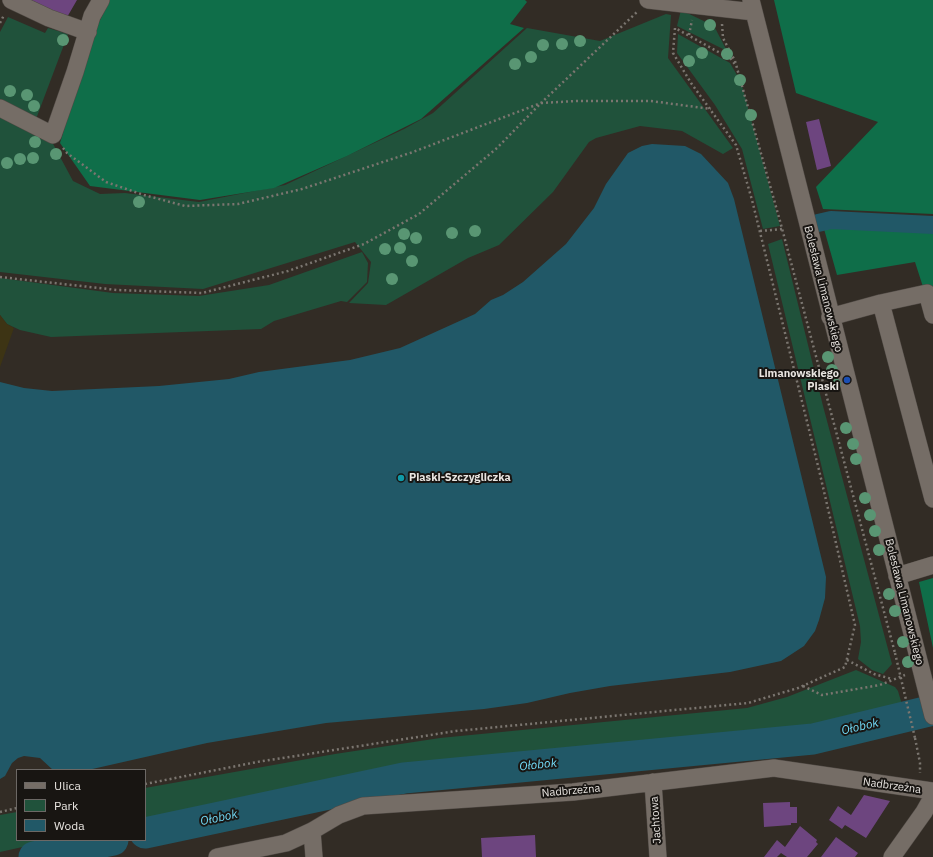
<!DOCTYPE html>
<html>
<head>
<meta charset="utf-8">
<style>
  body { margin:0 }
  #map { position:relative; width:933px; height:857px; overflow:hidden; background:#322c25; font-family:"IBM Plex Sans",sans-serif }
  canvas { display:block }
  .legend { position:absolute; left:16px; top:769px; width:130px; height:72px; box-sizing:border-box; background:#181512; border:1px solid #6c6865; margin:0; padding:5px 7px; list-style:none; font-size:12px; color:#e9e5e1 }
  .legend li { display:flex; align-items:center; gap:8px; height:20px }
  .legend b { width:20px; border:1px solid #6c6865 }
</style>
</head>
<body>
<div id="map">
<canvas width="933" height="857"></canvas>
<ul class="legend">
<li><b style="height:5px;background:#756d66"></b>Ulica</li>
<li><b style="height:11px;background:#20523b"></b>Park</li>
<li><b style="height:11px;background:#215867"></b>Woda</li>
</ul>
</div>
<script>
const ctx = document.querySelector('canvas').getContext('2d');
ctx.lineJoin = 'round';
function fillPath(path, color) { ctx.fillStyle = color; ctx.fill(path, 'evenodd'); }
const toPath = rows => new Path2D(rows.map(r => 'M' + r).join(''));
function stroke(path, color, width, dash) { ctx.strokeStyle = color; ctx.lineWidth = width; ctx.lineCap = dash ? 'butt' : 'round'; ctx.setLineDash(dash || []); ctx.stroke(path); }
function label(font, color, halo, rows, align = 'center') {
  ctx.font = font + ' "IBM Plex Sans",sans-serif'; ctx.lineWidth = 4; ctx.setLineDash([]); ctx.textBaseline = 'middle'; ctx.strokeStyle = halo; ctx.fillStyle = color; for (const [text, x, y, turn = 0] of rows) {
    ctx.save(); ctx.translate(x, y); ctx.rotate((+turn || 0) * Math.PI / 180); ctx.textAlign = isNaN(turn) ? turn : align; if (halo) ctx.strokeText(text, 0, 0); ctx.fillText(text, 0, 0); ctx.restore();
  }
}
fillPath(toPath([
  [681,10,714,26,727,51,677,26],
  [666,14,671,15,668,58,733,148,723,154,682,131,640,126,596,138,589,142,553,192,499,245,468,258,386,305,349,303,368,283,371,262,355,242,203,289,105,284,0,272,0,111,51,140,73,181,100,194,125,193,199,202,285,185,404,129,433,113,527,28,600,41],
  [8,17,45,33,48,28,68,34,36,119,0,100,0,32],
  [678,34,730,63,741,82,780,226,763,229,742,149,715,105,677,53],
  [782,239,823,406,892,664,883,674,872,670,858,659,861,642,860,626,768,244],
  [362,252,368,263,367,282,347,302,341,301,274,321,261,329,51,337,20,330,7,324,0,315,0,278,113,293,199,296,269,285],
  [856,670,895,687,898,691,903,708,829,723,414,768,330,782,145,820,145,788,335,754,440,738,747,708,787,697],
  [17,812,17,840,54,840,0,852,0,815]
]), '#20523b');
fillPath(toPath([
  [110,0,525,0,527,2,510,24,524,28,421,119,347,156,274,188,200,200,90,186,60,143,74,96,98,24],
  [774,0,933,0,933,214,823,209,816,187,878,122,796,93],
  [841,227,933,232,933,318,915,262,837,275,824,229],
  [933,578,933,648,919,582]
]), '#0f6e49');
fillPath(toPath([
  [0,315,7,324,14,328,0,367]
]), '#3d3414');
fillPath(toPath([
  [652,144,685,146,701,154,728,183,734,199,826,577,825,598,819,620,815,631,804,646,781,661,730,672,610,686,570,693,527,703,484,709,326,723,207,743,88,770,53,770,40,758,24,756,18,758,12,763,5,776,0,779,0,382,24,388,52,391,159,386,229,379,259,372,350,360,400,348,475,314,491,300,503,295,523,282,566,244,594,208,606,184,628,153,642,146]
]), '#215867');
stroke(toPath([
  [818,223,831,220,933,225]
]), '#215867', 18);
stroke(toPath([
  [145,833,404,778,813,739,933,710],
  [34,857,113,840]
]), '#215867', 31);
fillPath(toPath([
  [31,0,77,0,66,19],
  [819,119,831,166,817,170,806,122],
  [864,795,890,801,866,838,845,825,842,829,829,820,838,806,851,815],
  [790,802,790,807,797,807,797,823,791,823,791,825,764,827,763,803],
  [800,826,817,840,816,842,818,844,807,857,787,857,781,853,777,857,764,857,777,840,785,847],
  [535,835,536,857,482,857,481,838],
  [836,837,858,853,855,857,821,857]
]), '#6d457f');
const minor = toPath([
  [11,0,49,18,88,32],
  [648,0,754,12],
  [751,0,933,716],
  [0,108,53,135,75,72,92,16,101,0],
  [881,303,933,499],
  [830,317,881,303,927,293,933,315],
  [897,576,933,565],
  [653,782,658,857],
  [312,831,314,857],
  [217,857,286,843,312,831,339,815,363,806,573,792,774,768,933,791],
  [892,857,924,812,933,796]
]);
stroke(minor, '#504a45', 18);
stroke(toPath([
  [0,23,4,15],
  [722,24,723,38,735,61,780,221,895,653],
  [689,35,692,20],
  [63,148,67,153,106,182,144,195,185,206,238,204,302,189,413,152,541,103,637,12],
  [760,231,783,229],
  [0,277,117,290,202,293,288,271,364,244,419,214,497,148,541,103,577,101,651,101,711,109],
  [847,660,874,674,892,679],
  [803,686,822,695,880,685,905,675],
  [915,738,920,763,920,773],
  [145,784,257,762,456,731,748,703,798,688,845,667,855,625,819,470,752,200,736,145,691,83,673,53,675,28,731,59,737,67],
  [0,812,17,808]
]), '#7b7670', 2.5, [2, 3]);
stroke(minor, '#756d66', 17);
stroke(toPath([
  [895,653,915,738]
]), '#7b7670', 2.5, [2, 3]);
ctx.fillStyle = '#599673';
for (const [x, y] of [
  [710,25],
  [63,40],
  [580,41],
  [562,44],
  [543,45],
  [702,53],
  [727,54],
  [531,57],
  [689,61],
  [515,64],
  [740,80],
  [10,91],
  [27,95],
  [34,106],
  [751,115],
  [35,142],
  [56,154],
  [33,158],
  [20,159],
  [7,163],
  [139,202],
  [475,231],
  [452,233],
  [404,234],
  [416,238],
  [400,248],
  [385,249],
  [412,261],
  [392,279],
  [828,357],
  [832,370],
  [835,384],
  [846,428],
  [853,444],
  [856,459],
  [865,498],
  [870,515],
  [875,531],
  [879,550],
  [889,594],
  [895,611],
  [903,642],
  [908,662]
]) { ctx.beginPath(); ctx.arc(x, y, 6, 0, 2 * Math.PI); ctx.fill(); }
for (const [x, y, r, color] of [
  [847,380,4,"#1a4fb4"],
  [401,478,4,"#0f9aa8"]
]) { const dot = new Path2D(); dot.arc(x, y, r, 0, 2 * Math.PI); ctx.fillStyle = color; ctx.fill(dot); stroke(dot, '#181512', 1.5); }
label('11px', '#e9e5e1', '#181512', [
  ["Bolesława Limanowskiego",823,289,76],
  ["Bolesława Limanowskiego",904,602,76],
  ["Nadbrzeżna",892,786,8],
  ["Nadbrzeżna",571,791,-5],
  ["Jachtowa",656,820,-94]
]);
label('bold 11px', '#e9e5e1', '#181512', [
  ["Limanowskiego",839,374],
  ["Piaski",839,387],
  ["Piaski-Szczygliczka",409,478,"left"]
], 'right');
label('italic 12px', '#74defb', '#181512', [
  ["Ołobok",860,727,-13],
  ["Ołobok",538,765,-6],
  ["Ołobok",219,818,-12]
]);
</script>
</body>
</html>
